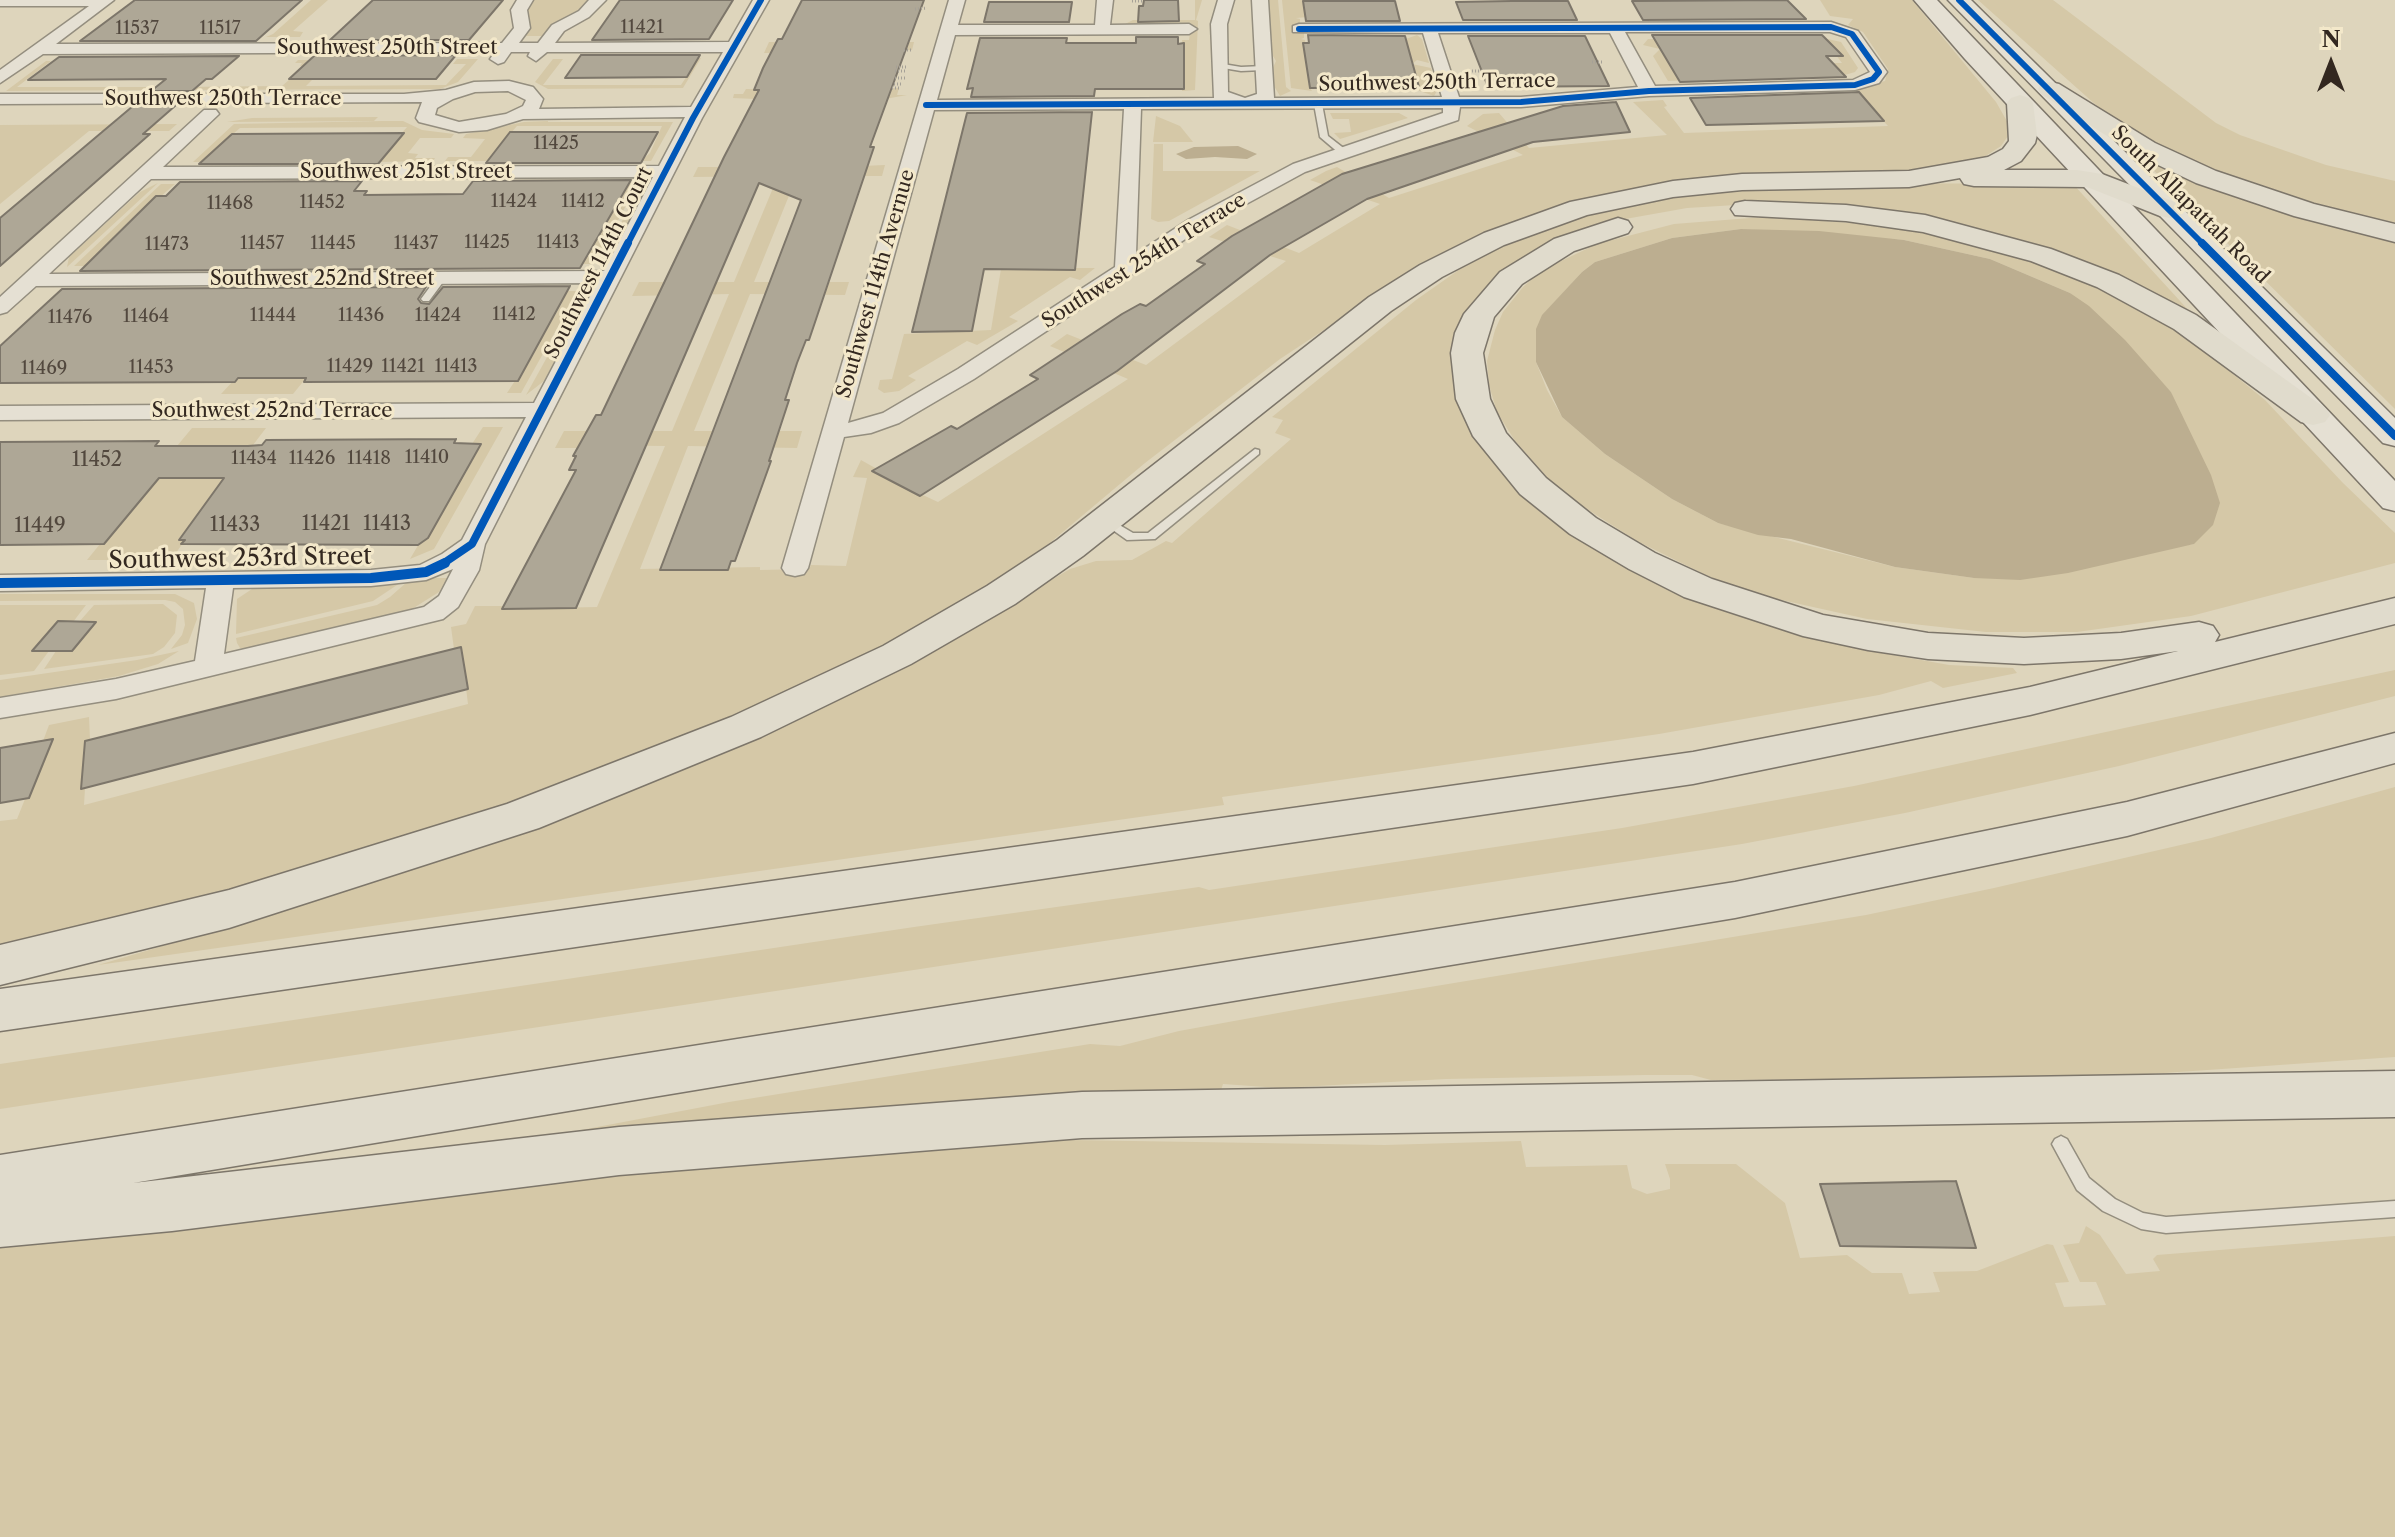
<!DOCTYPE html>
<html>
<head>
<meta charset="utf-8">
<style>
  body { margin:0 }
  #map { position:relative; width:2395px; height:1537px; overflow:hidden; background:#ded5bc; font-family:"Libre Caslon Text",serif }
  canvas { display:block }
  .north { position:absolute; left:2291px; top:24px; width:80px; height:80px; -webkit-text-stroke:6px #f3e8ca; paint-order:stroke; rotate:0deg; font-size:22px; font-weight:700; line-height:32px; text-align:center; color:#332820 }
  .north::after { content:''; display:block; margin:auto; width:28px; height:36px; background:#332820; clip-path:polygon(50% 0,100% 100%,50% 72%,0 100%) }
</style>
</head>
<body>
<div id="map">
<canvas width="2395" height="1537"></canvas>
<div class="north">N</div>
</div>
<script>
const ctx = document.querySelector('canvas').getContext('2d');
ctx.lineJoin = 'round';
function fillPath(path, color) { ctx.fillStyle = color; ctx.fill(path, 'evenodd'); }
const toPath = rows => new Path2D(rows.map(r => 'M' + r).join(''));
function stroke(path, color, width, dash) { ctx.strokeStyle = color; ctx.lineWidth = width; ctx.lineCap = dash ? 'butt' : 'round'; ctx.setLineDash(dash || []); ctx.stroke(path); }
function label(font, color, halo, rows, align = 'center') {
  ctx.font = font + ' "Libre Caslon Text",serif'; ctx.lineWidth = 6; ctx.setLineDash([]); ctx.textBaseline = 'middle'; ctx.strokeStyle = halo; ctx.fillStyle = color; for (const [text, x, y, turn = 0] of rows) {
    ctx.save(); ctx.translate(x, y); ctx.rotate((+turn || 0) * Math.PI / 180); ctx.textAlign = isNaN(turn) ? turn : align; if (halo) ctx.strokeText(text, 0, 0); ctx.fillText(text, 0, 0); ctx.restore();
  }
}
fillPath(toPath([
  [311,0,328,0,293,31,303,32,300,37,266,37,273,34],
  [532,0,592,0,582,11,543,36,523,36,525,11],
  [1195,0,1202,0,1196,20,1198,21,1195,90,1182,91,1184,58,1182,40,1189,40,1191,25,1123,25,1133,20,1195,20],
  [1267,0,1278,0,1286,87,1291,91,1280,96,1274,86,1272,70,1276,61,1270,51],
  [1282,0,1305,0,1308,17,1296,18,1300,19,1300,32,1304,32,1304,38,1301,39,1305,40,1309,87,1312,91,1291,88],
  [1820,0,1912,0,1996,102,2008,123,2008,136,2001,146,1981,159,1926,170,1760,176,1620,191,1566,204,1491,231,1415,270,1280,359,1145,463,1039,552,987,588,887,645,732,720,545,794,316,869,0,947,0,821,17,819,25,799,29,798,52,740,43,741,49,725,89,717,90,740,85,741,81,788,85,788,84,805,468,704,461,648,454,649,451,627,466,624,475,606,503,606,502,609,597,607,665,446,579,445,577,448,555,448,564,431,672,431,729,294,632,296,639,282,734,282,778,176,693,177,698,167,722,167,755,99,733,98,734,94,743,94,746,89,797,90,776,53,764,53,769,42,914,42,912,50,904,50,851,90,899,88,897,95,907,95,885,99,816,168,885,165,882,176,797,176,754,282,849,282,845,295,750,294,694,431,802,431,797,448,688,446,640,569,760,567,760,570,809,569,811,565,846,566,867,478,853,477,861,460,877,469,873,472,938,502,1128,379,1050,346,1067,334,1146,365,1286,261,1209,237,1227,225,1299,253,1380,204,1310,180,1326,171,1337,167,1389,198,1523,155,1467,126,1483,114,1499,113,1529,148,1667,135,1633,102,1663,100,1667,106,1664,107,1684,133,1888,126,1854,89,1885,81,1888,69,1863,32,1848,25,1853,19,1830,16],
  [1978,0,2053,0,2216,123,2240,135,2326,165,2395,181,2395,228,2363,220,2195,166,2114,121],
  [1417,35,1422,39,1429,63,1417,60,1412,64,1431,68,1437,91,1434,96,1417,90,1403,40],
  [1823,38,1841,42,1858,68,1855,72,1841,76,1668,81,1653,56,1660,49,1643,45,1648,39,1657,39,1671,64,1842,63],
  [689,58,701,58,683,88,548,89,535,82,553,59,563,59,543,85,681,85,696,62],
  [457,59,478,59,458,82,440,89,166,90,178,87,282,86,304,67,300,66,302,63,295,63,298,60,332,60,306,86,446,85,466,64,453,64],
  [175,60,161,90,6,91,46,61,51,61,17,87,157,87,165,80],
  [1330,113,1399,113,1408,118,1340,139,1334,133,1351,132,1349,119,1333,119],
  [1156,116,1180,126,1193,142,1153,142],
  [378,117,374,121,227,122,252,118],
  [383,121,403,121,422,130,454,134,451,138,420,138,408,153,418,154,415,158,435,158,433,161,377,162,407,127,240,128,213,151,206,162,193,162,234,124],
  [548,121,548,122,673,122,651,161,641,161,650,153,662,126,517,126,496,150,492,161,445,161,448,157,471,157,485,139,463,138,466,134,524,122],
  [177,124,169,131,89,131,0,204,0,125],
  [1154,144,1163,144,1163,171,1260,171,1169,221,1158,222,1151,219],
  [2136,153,2395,236,2395,409],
  [644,181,649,186,612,255,598,265],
  [626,182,639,182,594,264,581,264,624,194],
  [158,183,67,267,69,257,140,192],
  [1838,183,2073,184,2191,313,2012,241,1752,204,1687,208,1614,221,1547,245,1495,278,1479,296,1463,321,1460,408,1477,439,1499,469,1535,505,1865,650,1949,665,2013,668,2017,673,1943,688,1931,681,1879,695,1659,734,1222,797,1224,805,98,965,289,909,287,905,958,635,1070,569,1096,561,1132,560,1166,541,1172,543,1291,439,1275,433,1283,420,1272,417,1416,300,1480,255,1566,218,1672,193],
  [161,184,175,184,121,231,88,266,74,266],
  [1763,217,1881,225,1956,240,2044,266,2103,289,2181,332,2265,400,2343,483,2395,533,2395,563,2191,616,2077,632,1986,632,1867,619,1768,597,1716,580,1637,541,1576,502,1548,478,1515,441,1497,412,1489,385,1487,361,1495,330,1503,312,1523,287,1542,270,1597,244,1674,224],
  [1741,229,1904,240,1990,259,2070,293,2171,392,2176,408,2194,544,1974,578,1895,567,1718,523,1672,499,1605,454,1562,417,1547,390,1536,362,1543,315,1582,272,1595,262,1672,238],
  [1075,268,1095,268,1080,280,1070,277,1009,317,1018,321,977,345,967,341,908,376,916,380,899,391,884,393,878,389,880,380,892,379,904,334,991,330,1001,269],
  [585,289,588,299,544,381,526,395],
  [564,291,578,291,521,393,507,393,535,350,561,305],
  [260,352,300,378,306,378,293,394,221,394],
  [483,427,503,427,434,549,410,559,420,542,428,538,459,478,463,478,481,445,472,444],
  [192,428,266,428,253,445,249,446,179,539,185,540,171,560,87,560,100,544,104,544,183,447,177,446],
  [422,578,447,578,439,592,412,609,251,649,240,648,237,643,236,638,377,605,390,597,407,582],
  [400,583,373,601,236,634,237,599,255,587],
  [0,594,175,594,194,603,197,619,188,643,171,649,182,635,185,625,183,609,175,602,165,600,0,601],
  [163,604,177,615,175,633,164,647,153,654,44,669,56,651,72,651,95,623,79,622,94,605],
  [0,605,86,605,73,622,34,651,49,651,34,671,0,675],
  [179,651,158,664,119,676,0,697,0,680,137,660],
  [2395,670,2395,696,2119,766,1905,813,1742,844,0,1109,0,1064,914,927,1199,887,1209,890,1622,828,1854,786],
  [2395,787,2395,1057,2092,1078,1711,1080,1692,1075,1645,1075,1446,1079,1280,1088,1223,1084,1221,1090,818,1120,817,1110,576,1131,729,1102,1090,1044,1120,1046,1179,1031,1333,1003,1866,915,1994,888,2211,838],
  [1069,1140,1385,1145,1521,1141,1526,1167,1627,1165,1632,1188,1647,1194,1670,1189,1670,1179,1665,1164,1736,1164,1785,1203,1800,1258,1847,1255,1872,1273,1902,1273,1909,1294,1940,1292,1933,1272,1977,1271,2047,1244,2053,1245,2069,1282,2055,1283,2064,1307,2106,1305,2096,1282,2080,1282,2063,1245,2079,1243,2086,1226,2100,1235,2126,1274,2160,1271,2153,1259,2157,1255,2395,1236,2395,1537,0,1537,0,1246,619,1174,1018,1141]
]), '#d5c8a7');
fillPath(toPath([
  [1238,146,1257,154,1247,159,1215,157,1186,159,1176,154,1194,147],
  [1741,229,1819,231,1904,240,1990,259,2070,293,2089,306,2125,340,2171,392,2211,475,2220,503,2213,525,2194,544,2068,573,2020,580,1974,578,1895,567,1791,539,1758,535,1718,523,1672,499,1605,454,1562,417,1536,362,1536,329,1542,315,1582,272,1595,262,1672,238]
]), '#bcae90');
const building = toPath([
  [135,0,302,0,256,41,80,41,135,0],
  [373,0,503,0,469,40,330,40,373,0],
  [620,0,733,0,709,39,592,40,620,0],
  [802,0,924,0,870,147,874,147,809,340,806,340,797,363,785,400,789,400,769,461,771,461,735,561,731,561,728,570,660,570,801,200,759,183,576,608,502,609,576,470,569,470,576,456,573,456,596,415,601,415,724,157,759,90,754,90,763,68,778,39,782,39,802,0],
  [1144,0,1178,0,1179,21,1138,22,1139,6,1143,6,1144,0],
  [1787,0,1806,19,1643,20,1632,1,1787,0],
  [1303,1,1395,1,1400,21,1306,21,1303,1],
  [1512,1,1568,1,1577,20,1463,20,1456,2,1512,1],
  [989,2,1072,2,1069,22,984,22,989,2],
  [1308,35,1405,36,1419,87,1310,88,1303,43,1309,43,1308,35],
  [1652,35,1822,35,1843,56,1826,56,1846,77,1680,82,1652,35],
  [1468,36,1585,36,1609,86,1488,87,1468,36],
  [1136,37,1178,37,1178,44,1184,43,1184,89,1095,89,1094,96,971,97,973,88,967,89,980,38,1067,38,1066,43,1136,43,1136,37],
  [456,55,436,79,289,79,314,56,456,55],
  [581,55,700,55,687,77,565,78,581,55],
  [239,56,212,79,206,79,192,91,151,91,166,79,28,80,59,57,239,56],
  [1859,92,1884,121,1706,125,1690,98,1859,92],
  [1616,102,1630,132,1533,142,1367,199,1270,255,1117,371,920,496,872,471,951,426,957,429,1038,379,1030,375,1122,314,1140,304,1146,306,1205,264,1197,261,1232,236,1342,174,1563,106,1616,102],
  [133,106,175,106,143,134,150,134,0,266,0,218,133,106],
  [1092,112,1075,270,984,269,972,331,912,332,967,113,1092,112],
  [510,132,658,132,641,163,486,163,510,132],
  [404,133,378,164,199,164,232,134,404,133],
  [631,180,580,268,80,271,156,196,166,196,180,182,362,181,354,191,367,191,364,195,463,194,473,181,631,180],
  [570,286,518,381,304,382,306,378,238,378,235,382,0,383,0,346,62,289,426,287,418,299,421,303,429,304,443,287,570,286],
  [456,439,454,443,481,444,428,538,418,545,181,544,185,540,179,540,224,478,159,478,104,544,0,545,0,442,159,441,155,446,248,446,262,445,266,440,456,439],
  [58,621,96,622,72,651,32,651,58,621],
  [461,647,468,689,81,789,85,741,461,647],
  [53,739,29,798,0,803,0,748,53,739],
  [1956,1181,1976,1248,1840,1246,1820,1184,1956,1181]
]);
fillPath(building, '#aea796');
stroke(building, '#7d766a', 2);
const service = toPath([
  [1217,63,1241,67,1263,66,1267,68,1263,70,1241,71,1217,67,1217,63],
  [1318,102,1322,104,1328,136,1346,150,1346,154,1340,154,1320,137,1314,104,1318,102],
  [438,276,446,278,429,301,423,301,421,299,438,276],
  [1255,449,1259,450,1259,454,1155,539,1127,540,1100,521,1106,517,1133,533,1148,533,1255,449],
  [2061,1136,2067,1139,2089,1178,2115,1199,2143,1213,2166,1217,2395,1201,2395,1217,2166,1233,2141,1229,2103,1211,2077,1190,2052,1144,2055,1139,2061,1136]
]);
const minor = toPath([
  [0,0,114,0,56,44,502,43,514,28,511,10,517,0,533,0,527,10,530,28,519,43,538,43,552,25,579,11,589,0,606,0,589,17,564,31,555,43,729,42,753,0,769,0,702,118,485,544,479,570,458,607,443,619,116,699,0,718,0,698,116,679,195,661,206,588,0,591,0,575,371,570,420,565,442,554,462,540,526,417,0,420,0,406,534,403,597,283,36,286,7,312,0,314,0,297,204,110,216,110,219,114,163,167,659,166,685,117,523,119,487,130,459,132,419,122,416,118,422,102,0,104,0,94,404,94,446,90,474,82,509,81,533,87,543,99,539,109,691,107,723,52,547,52,536,61,528,56,530,52,511,52,504,62,498,64,490,59,495,52,43,54,0,83,0,70,89,6,0,6,0,0],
  [508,91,526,100,523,106,506,114,459,122,435,115,437,108,453,99,475,92,508,91],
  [653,177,604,271,49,274,151,179,653,177],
  [453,569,439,596,424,607,224,654,233,588,371,586,426,580,453,569],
  [949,0,965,0,958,25,1095,25,1097,0,1113,0,1110,25,1189,24,1197,29,1189,34,955,35,937,100,1214,98,1211,24,1218,0,1234,0,1227,24,1228,92,1245,98,1257,94,1252,0,1268,0,1274,98,1442,97,1423,33,1293,32,1293,26,1299,24,1831,22,1858,31,1887,72,1879,83,1855,90,1649,96,1521,107,1460,107,1458,120,1305,172,1202,228,974,379,899,423,871,433,844,437,808,568,804,574,795,576,786,574,782,568,949,0],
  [1625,32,1830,32,1846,37,1870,72,1853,80,1655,86,1625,32],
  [1438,33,1610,33,1638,87,1521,97,1459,97,1438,33],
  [1443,108,1443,113,1293,164,1188,220,1136,254,1141,109,1443,108],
  [1124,109,1115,267,958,369,883,413,848,423,934,110,1124,109]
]);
const secondary = toPath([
  [1914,0,1937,0,2395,481,2395,511,2383,508,1965,59,1914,0],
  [1948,0,1971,0,2395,418,2395,446,2383,443,1948,0]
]);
const motorway = toPath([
  [2050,82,2059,84,2155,143,2216,171,2314,204,2395,224,2395,242,2294,216,2196,183,2137,155,2041,94,2038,89,2041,84,2050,82],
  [2020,95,2029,98,2033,103,2037,135,2035,143,2021,161,2004,170,2077,170,2102,174,2180,204,2184,210,2180,216,2170,218,2160,216,2087,187,1974,186,1964,184,1960,178,1909,187,1742,190,1673,197,1587,215,1504,245,1442,277,1391,311,1083,556,1015,604,911,664,761,737,539,828,229,928,0,985,0,945,229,890,507,804,731,717,883,646,987,586,1057,540,1369,297,1420,265,1484,233,1570,202,1673,181,1742,174,1909,171,1988,157,2003,149,2009,141,2007,103,2011,98,2020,95],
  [1745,201,1846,205,1925,215,2051,249,2119,275,2196,315,2325,408,2330,415,2325,422,2313,425,2301,422,2174,329,2097,287,2031,261,1923,232,1846,221,1735,215,1731,209,1735,203,1745,201],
  [1618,218,1628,221,1632,227,1628,233,1574,251,1522,284,1494,317,1483,353,1490,399,1506,433,1546,478,1596,518,1655,553,1712,579,1823,615,1928,633,2024,638,2121,633,2199,622,2213,626,2219,635,2215,642,2395,598,2395,624,2030,715,1693,784,0,1031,0,989,1693,752,2030,687,2178,651,2121,659,2024,664,1928,659,1868,650,1803,636,1684,597,1629,569,1570,534,1520,494,1473,436,1456,399,1451,353,1455,333,1464,314,1500,272,1554,239,1618,218],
  [2395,733,2395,763,2127,836,1735,918,133,1183,619,1127,1082,1092,2395,1071,2395,1117,1082,1138,619,1175,172,1231,0,1247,0,1155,1735,882,2127,802,2395,733]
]);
stroke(service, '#948e7f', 3);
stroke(minor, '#948e7f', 3);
stroke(secondary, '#7d766a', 3);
stroke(motorway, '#7d766a', 3);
stroke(toPath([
  [1132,1,1144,1],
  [915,9,927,8],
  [904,50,913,50],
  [1592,62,1604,62],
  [896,67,908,67],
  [895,71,907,71],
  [1472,71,1485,71],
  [895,78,905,78],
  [894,84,903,84],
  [892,88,901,88]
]), '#a6a197', 3, [1, 2]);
fillPath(service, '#e5e0d3');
fillPath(minor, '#e5e0d3');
fillPath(secondary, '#e5e0d3');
fillPath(motorway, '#e0dbcc');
stroke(toPath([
  [1959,0,2204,245],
  [926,105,1521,102,1649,91,1855,85,1873,79,1879,72,1852,34,1831,27,1299,29],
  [627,245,693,118,761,0]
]), '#0057b8', 6);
stroke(toPath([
  [2202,243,2395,436],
  [441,565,472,544,628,243]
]), '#0057b8', 8);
stroke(toPath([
  [0,583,371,578,426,572,445,563]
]), '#0057b8', 10);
label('18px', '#52483e', null, [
  ["11421",642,28],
  ["11537",137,29],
  ["11517",220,29],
  ["11425",556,144],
  ["11424",514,202],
  ["11412",583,202],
  ["11452",322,203],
  ["11468",230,204],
  ["11425",487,243],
  ["11413",558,243],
  ["11457",262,244],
  ["11445",333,244],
  ["11437",416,244],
  ["11473",167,245],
  ["11412",514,315],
  ["11444",273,316],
  ["11436",361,316],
  ["11424",438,316],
  ["11464",146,317],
  ["11476",70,318],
  ["11429",350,367],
  ["11421",403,367],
  ["11413",456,367],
  ["11453",151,368],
  ["11469",44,369],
  ["11410",427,458],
  ["11434",254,459],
  ["11426",312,459],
  ["11418",369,459]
]);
label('20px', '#332820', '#f3e8ca', [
  ["Southwest 250th Street",387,48],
  ["Southwest 250th Terrace",1437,83,-1],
  ["Southwest 250th Terrace",223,99],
  ["Southwest 251st Street",406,172],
  ["South Allapattah Road",2190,205,45],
  ["Southwest 254th Terrace",1144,261,-32],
  ["Southwest 114th Court",599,263,-63],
  ["Southwest 252nd Street",322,279],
  ["Southwest 114th Avernue",876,284,-74],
  ["Southwest 252nd Terrace",272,411]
]);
label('20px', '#52483e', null, [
  ["11452",97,460],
  ["11421",326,524],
  ["11413",387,524],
  ["11433",235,525],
  ["11449",40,526]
]);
label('24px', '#332820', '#f3e8ca', [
  ["Southwest 253rd Street",240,559,-1]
]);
</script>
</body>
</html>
